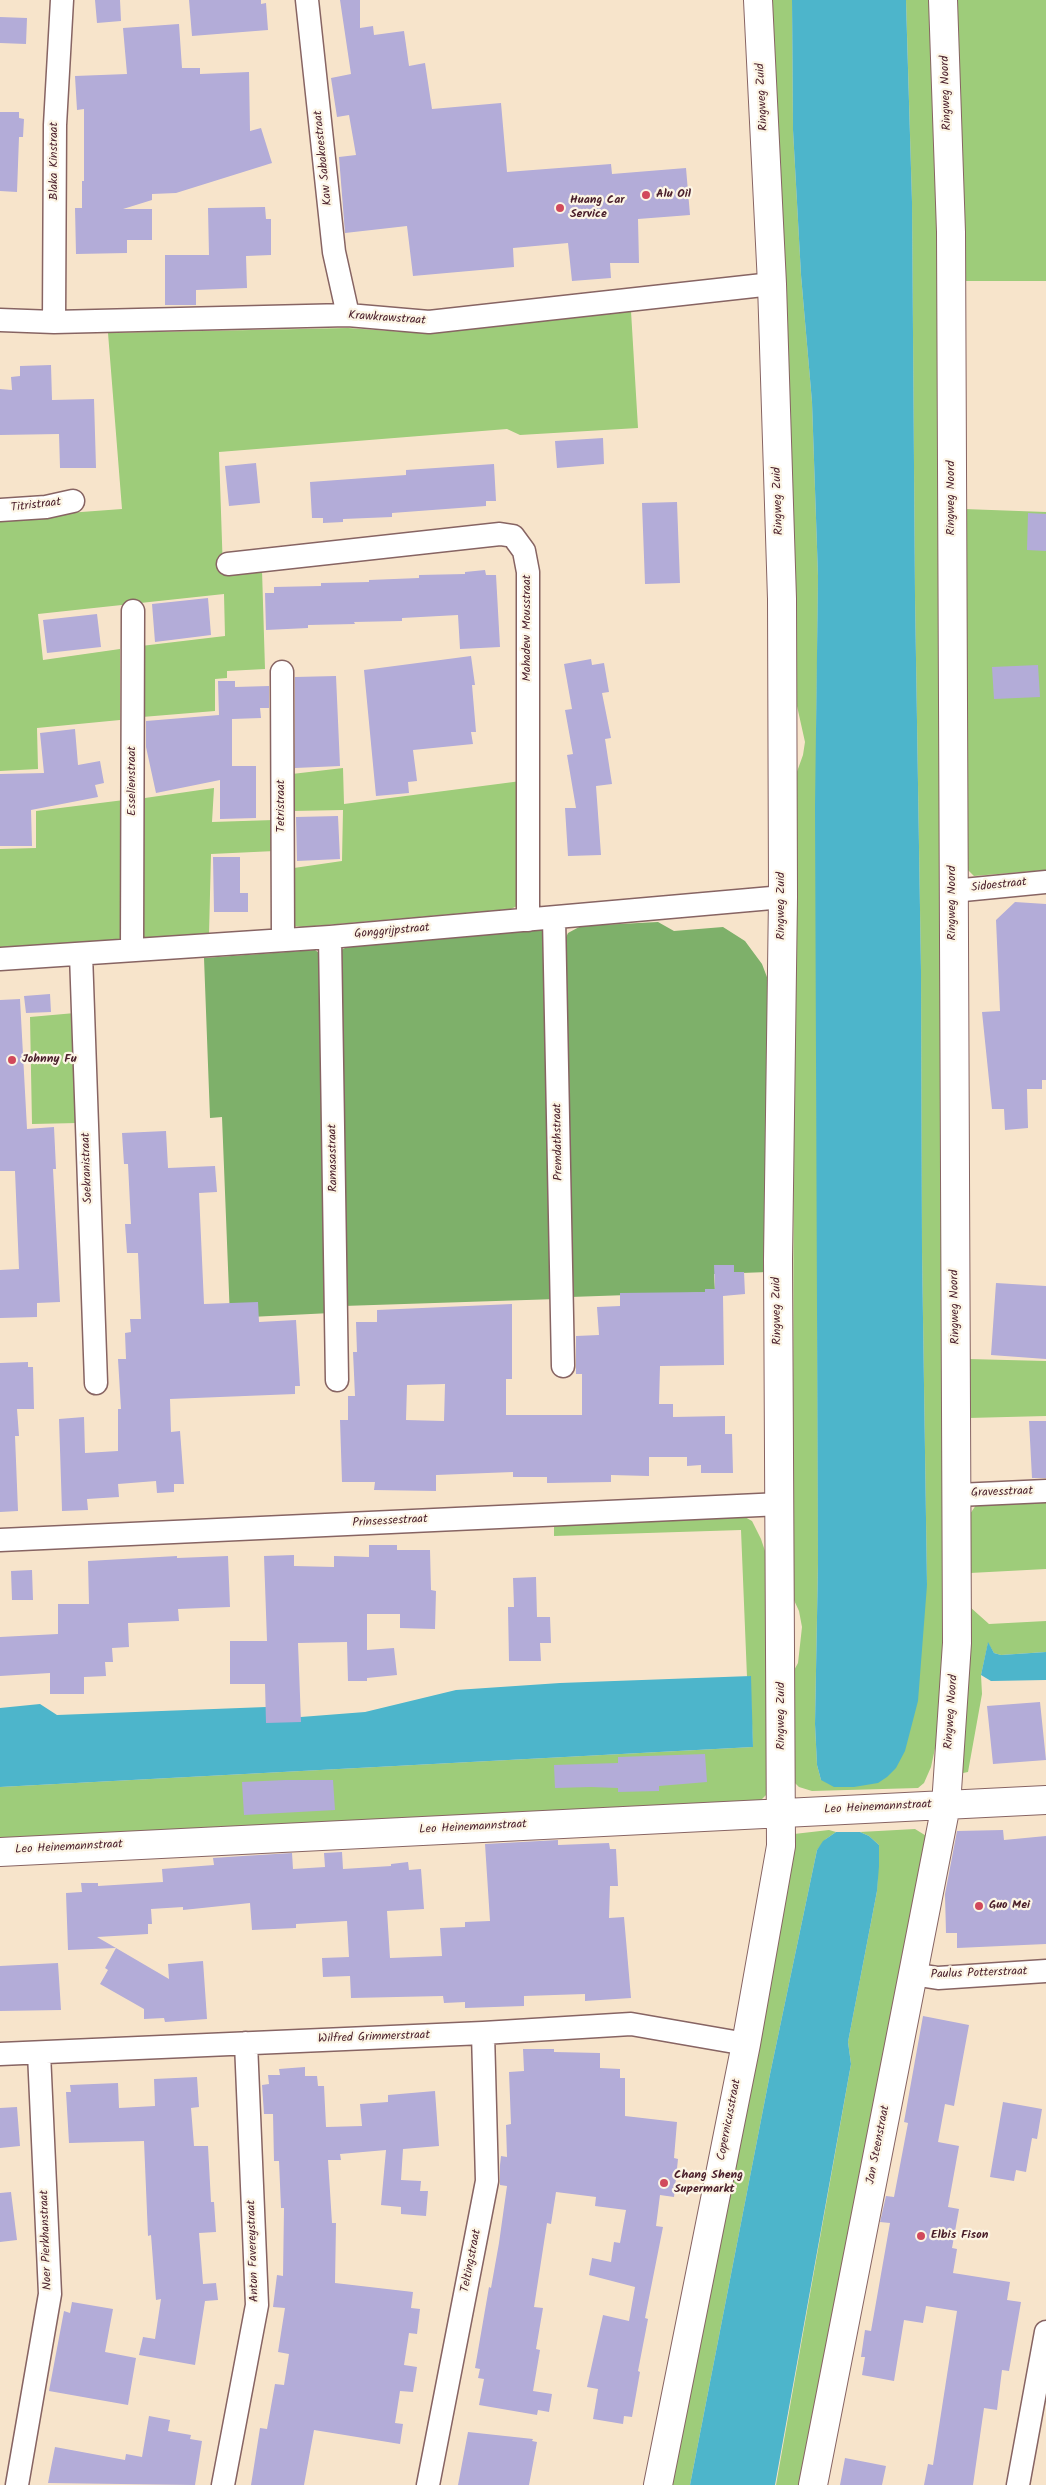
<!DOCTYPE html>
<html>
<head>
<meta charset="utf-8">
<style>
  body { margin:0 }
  canvas { display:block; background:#f7e4cb }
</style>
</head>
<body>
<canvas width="1046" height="2485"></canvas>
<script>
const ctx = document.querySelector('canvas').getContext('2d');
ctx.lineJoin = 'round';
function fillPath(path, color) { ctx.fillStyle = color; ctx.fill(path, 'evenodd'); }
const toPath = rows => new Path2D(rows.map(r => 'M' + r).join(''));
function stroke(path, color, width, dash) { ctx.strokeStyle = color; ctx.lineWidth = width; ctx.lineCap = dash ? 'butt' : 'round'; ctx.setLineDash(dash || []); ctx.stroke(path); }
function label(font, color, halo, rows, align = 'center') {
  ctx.font = font + ' Kalam,sans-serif'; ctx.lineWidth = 4.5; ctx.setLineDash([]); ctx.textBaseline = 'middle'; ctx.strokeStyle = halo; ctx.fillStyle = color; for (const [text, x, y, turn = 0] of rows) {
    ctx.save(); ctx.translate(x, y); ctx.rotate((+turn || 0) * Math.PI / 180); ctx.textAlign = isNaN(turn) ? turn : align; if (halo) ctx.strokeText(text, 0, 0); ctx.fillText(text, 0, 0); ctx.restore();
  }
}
fillPath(toPath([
  [766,0,792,0,793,130,801,275,812,402,818,576,816,751,818,1563,815,1724,817,1765,821,1780,927,1585,922,1251,921,971,915,596,912,202,906,0,934,0,939,133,946,1633,937,1739,931,1767,924,1783,918,1788,812,1791,799,1787,792,1780,792,1674,798,1663,802,1627,799,1611,793,1598,794,780,803,755,805,742,797,706,792,471],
  [956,0,1046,0,1046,281,964,281],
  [631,311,638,428,520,435,507,429,219,452,223,572,262,570,265,669,227,671,227,678,215,679,215,711,142,717,141,646,225,636,224,594,38,614,43,660,120,649,120,720,37,728,38,769,0,771,0,518,122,509,108,333,348,328,404,332],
  [964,509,1046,512,1046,870,974,876,965,867],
  [343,768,344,804,521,781,517,906,511,909,303,927,295,926,291,921,287,869,342,861,343,810,292,811,292,774],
  [214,788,212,822,274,820,275,851,211,854,209,934,149,939,140,937,140,804,145,798],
  [124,800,122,938,117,940,0,949,0,849,36,848,36,811],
  [75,1013,78,1123,32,1124,30,1017],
  [968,1359,1046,1361,1046,1416,968,1418],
  [1046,1500,1046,1569,970,1573,970,1514,976,1505],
  [743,1516,752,1521,761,1539,767,1557,767,1794,761,1800,752,1803,0,1841,0,1787,753,1747,750,1676,747,1677,741,1530,554,1536,554,1524],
  [970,1607,989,1624,1046,1621,1046,1652,1001,1655,994,1653,988,1643,981,1675,982,1694,968,1772,958,1774],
  [915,1829,928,1837,804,2485,776,2485,851,2064,848,2042,877,1891,879,1845,869,1836,860,1832],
  [829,1830,836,1832,826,1839,817,1850,769,2079,690,2485,669,2485,794,1834]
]), '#9ecc7a');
fillPath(toPath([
  [658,922,674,931,723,927,745,941,762,964,770,985,768,1272,714,1274,715,1292,570,1297,563,944,568,933,581,926],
  [537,930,545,931,557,1299,343,1306,341,950,349,946],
  [315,950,322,955,331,1313,230,1318,222,1117,210,1118,204,958]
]), '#7eb06a');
fillPath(toPath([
  [792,0,906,0,907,35,912,202,915,596,921,971,922,1251,927,1585,918,1701,905,1751,896,1768,887,1777,878,1783,854,1787,834,1787,821,1780,817,1765,815,1724,818,1563,815,806,818,576,812,402,801,275,793,130],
  [988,1642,994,1653,1001,1655,1046,1652,1046,1680,991,1681,981,1675],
  [751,1676,753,1747,0,1787,0,1708,40,1704,57,1715,266,1707,275,1719,365,1712,456,1690,560,1683],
  [836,1832,860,1832,869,1836,879,1845,879,1866,877,1891,848,2042,851,2064,775,2485,690,2485,769,2079,817,1850,823,1841]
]), '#4db5cb');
fillPath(toPath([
  [95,0,120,0,121,21,97,23],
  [189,0,261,0,261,4,266,3,268,30,192,36],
  [340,0,360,0,360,28,373,26,374,35,404,31,409,66,425,63,432,109,501,103,507,172,611,164,612,174,686,168,690,215,638,219,639,263,610,263,611,278,572,281,568,243,513,248,514,267,413,276,407,226,345,233,339,157,356,155,349,115,337,117,331,78,351,74],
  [0,17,27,18,26,44,0,43],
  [179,24,182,68,200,68,200,74,249,72,250,131,261,128,272,163,176,193,152,194,152,200,123,209,152,209,152,240,127,240,127,253,76,254,75,208,82,208,82,181,84,181,84,109,77,110,75,76,127,74,123,28],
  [0,112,19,112,19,118,24,119,23,137,19,137,17,192,0,191],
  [265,207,266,219,271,219,271,255,246,256,247,288,196,290,196,305,165,305,165,255,209,255,208,208],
  [51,365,52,400,94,399,96,468,60,468,59,434,0,435,0,389,12,390,11,377,20,376,20,366],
  [603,438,604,464,557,468,555,441],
  [256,463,260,503,229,506,225,466],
  [494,464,496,501,486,501,486,506,392,513,392,517,343,519,343,522,323,523,323,518,312,518,310,482,406,475,406,470],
  [677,502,680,583,645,584,642,503],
  [1028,513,1046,514,1046,551,1027,550],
  [485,570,486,575,496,575,500,647,460,649,458,615,402,618,402,621,354,622,355,624,308,625,308,628,266,630,265,593,274,593,274,587,321,586,321,583,369,582,369,580,419,578,419,575,465,574,465,572],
  [208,598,211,635,155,642,152,604],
  [97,614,101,647,47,653,43,620],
  [471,656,475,685,472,685,476,732,471,732,473,744,413,750,417,781,408,782,409,793,376,796,364,670],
  [591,659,592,665,604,663,609,692,602,693,611,738,605,739,612,784,596,786,601,855,568,856,565,808,576,808,567,755,573,754,565,710,572,709,564,664],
  [1038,665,1040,697,994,699,992,667],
  [336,676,340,766,295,768,295,677],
  [218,681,235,681,235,687,269,686,269,708,260,708,261,718,232,719,232,766,256,766,256,818,220,819,220,780,156,793,146,747,146,721,219,715],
  [75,729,78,765,100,761,104,783,95,785,98,797,31,810,32,846,0,846,0,774,44,773,40,733],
  [338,816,340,859,297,861,296,817],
  [213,857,240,857,240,893,248,893,248,912,214,912],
  [1015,902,1046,904,1046,1080,1042,1080,1042,1089,1027,1089,1028,1128,1005,1130,1004,1109,992,1109,982,1012,1000,1011,996,920],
  [50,994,51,1012,26,1013,24,996],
  [20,999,27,1129,54,1127,56,1169,53,1169,60,1302,37,1303,37,1317,0,1318,0,1270,19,1269,15,1171,0,1171,0,1000],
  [166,1131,168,1168,215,1166,217,1192,199,1193,204,1304,258,1302,259,1322,296,1320,300,1386,295,1386,295,1394,170,1399,171,1432,180,1431,184,1484,174,1484,174,1492,157,1493,156,1481,118,1484,119,1497,87,1499,88,1510,62,1511,59,1419,84,1417,85,1453,118,1451,118,1409,121,1409,118,1359,126,1359,125,1333,131,1332,130,1319,141,1319,138,1253,127,1253,125,1224,131,1224,128,1164,124,1164,122,1133],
  [714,1265,734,1265,734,1272,744,1272,745,1294,723,1296,724,1365,660,1366,659,1404,673,1404,673,1417,725,1416,725,1434,732,1434,733,1473,701,1473,701,1465,687,1466,687,1457,649,1457,649,1476,611,1475,611,1482,547,1483,547,1477,513,1477,513,1472,436,1475,436,1491,374,1490,375,1482,342,1482,340,1420,348,1420,348,1396,355,1396,353,1352,357,1352,356,1322,377,1322,377,1310,512,1304,512,1379,506,1379,506,1415,582,1415,582,1374,576,1374,576,1336,599,1335,597,1307,620,1306,620,1293,705,1292,705,1289,715,1289],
  [445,1384,444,1421,406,1420,407,1385],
  [996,1283,1046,1286,1046,1359,991,1355],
  [28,1362,28,1367,33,1367,34,1409,17,1409,19,1436,15,1436,18,1511,0,1512,0,1363],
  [1029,1421,1046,1421,1046,1478,1032,1478],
  [369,1545,397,1545,397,1550,430,1550,431,1590,436,1591,435,1629,400,1628,400,1614,367,1614,367,1650,394,1648,397,1675,367,1678,367,1681,348,1681,347,1642,298,1643,301,1722,266,1723,265,1684,230,1684,230,1641,267,1641,264,1556,294,1555,294,1566,334,1567,334,1556,369,1557],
  [177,1556,177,1558,228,1556,230,1607,178,1609,179,1621,128,1623,129,1647,112,1648,113,1662,105,1662,106,1676,84,1677,84,1694,50,1694,50,1673,0,1676,0,1637,58,1634,58,1604,89,1604,88,1561],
  [32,1570,33,1600,12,1600,11,1571],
  [536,1577,537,1617,550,1617,551,1643,540,1643,541,1661,509,1661,508,1607,514,1607,513,1578],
  [1040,1702,1046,1760,993,1764,987,1706],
  [705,1754,707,1782,659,1786,659,1791,618,1792,618,1788,591,1787,555,1788,554,1765,618,1763,618,1757],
  [285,1780,333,1780,335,1810,244,1815,242,1782],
  [1003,1830,1004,1840,1046,1836,1046,1944,957,1948,957,1933,946,1933,945,1894,957,1831],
  [558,1840,558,1845,609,1843,610,1849,616,1849,618,1886,610,1886,609,1918,624,1917,631,1998,585,2001,585,1994,524,1996,524,2006,465,2008,465,2002,444,2003,443,1996,351,1998,350,1976,323,1977,322,1958,349,1957,347,1921,296,1924,296,1928,252,1930,250,1903,183,1910,183,1907,151,1909,152,1924,148,1924,148,1934,97,1937,116,1948,68,1950,66,1893,82,1892,81,1883,98,1883,98,1886,163,1882,162,1869,214,1865,213,1858,243,1856,292,1853,293,1869,325,1867,324,1853,342,1852,343,1869,391,1866,391,1864,408,1862,409,1870,421,1869,424,1909,387,1911,390,1958,442,1956,440,1928,465,1927,465,1922,490,1921,485,1844],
  [116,1948,169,1979,168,1964,203,1961,207,2019,165,2022,164,2018,144,2019,144,2009,100,1984,108,1970,105,1968],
  [58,1963,61,2010,0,2011,0,1966],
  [923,2016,969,2025,954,2106,945,2104,938,2142,959,2146,948,2207,959,2209,952,2248,957,2249,953,2273,1010,2282,1007,2300,1021,2302,1009,2371,1002,2370,997,2410,984,2408,973,2485,924,2485,928,2464,933,2465,957,2311,926,2306,923,2323,904,2320,894,2381,862,2375,865,2357,861,2357,865,2330,871,2331,890,2223,880,2222,886,2196,894,2197,908,2123,904,2122],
  [523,2049,554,2049,554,2052,600,2053,600,2068,620,2069,620,2078,625,2078,625,2116,677,2122,674,2158,678,2159,674,2197,660,2195,656,2226,663,2227,645,2318,648,2319,638,2371,640,2372,632,2417,624,2416,623,2424,593,2419,598,2389,587,2387,603,2315,629,2321,635,2287,589,2275,592,2258,611,2262,614,2242,620,2243,626,2210,595,2206,596,2197,556,2192,551,2224,547,2223,534,2307,543,2308,536,2349,540,2350,533,2391,552,2394,549,2412,538,2410,537,2415,479,2405,484,2379,478,2378,480,2369,475,2368,489,2287,491,2288,499,2243,507,2186,500,2185,500,2165,501,2156,507,2157,506,2125,511,2124,509,2072,524,2071],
  [305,2067,305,2076,317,2076,318,2086,324,2086,326,2127,362,2126,360,2104,388,2102,388,2095,435,2091,439,2146,403,2149,401,2180,421,2181,420,2191,428,2191,426,2216,401,2214,401,2207,381,2205,386,2150,340,2154,341,2160,328,2160,332,2223,336,2223,335,2283,413,2292,411,2308,420,2309,417,2334,409,2333,404,2365,417,2367,413,2392,400,2391,395,2423,403,2424,400,2444,314,2430,304,2485,251,2485,260,2428,267,2429,275,2384,284,2385,289,2354,278,2352,285,2308,273,2307,277,2275,283,2276,284,2208,281,2208,279,2161,274,2161,273,2114,264,2114,262,2085,269,2084,268,2075,280,2075,279,2069],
  [197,2077,199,2107,191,2108,194,2146,208,2146,211,2202,214,2202,216,2232,199,2233,203,2284,216,2283,218,2300,205,2301,195,2365,139,2355,143,2337,155,2339,161,2299,156,2300,151,2235,148,2236,144,2141,69,2143,66,2092,71,2092,70,2085,118,2083,119,2108,155,2106,154,2079],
  [1003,2102,1042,2109,1037,2139,1032,2138,1026,2172,1016,2170,1014,2181,990,2177],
  [17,2107,20,2146,0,2148,0,2108],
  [11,2192,17,2240,0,2242,0,2193],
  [72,2302,113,2309,105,2352,136,2358,128,2405,49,2391,64,2311,70,2313],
  [149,2416,170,2420,168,2431,191,2435,190,2439,202,2441,195,2485,48,2483,55,2447,125,2460,126,2454,142,2457],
  [468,2432,533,2439,532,2441,537,2442,529,2485,458,2485],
  [845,2458,886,2466,882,2485,840,2485]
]), '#b3acd8');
const minor = toPath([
  [307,0,334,252,348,315],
  [0,320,54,322,348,315,429,322,772,284],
  [54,322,55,125,62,0],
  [0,510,46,507,73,501],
  [228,564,500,534,513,536,524,551,528,572,528,920],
  [282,672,283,940],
  [953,891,1046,882],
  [554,918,563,1366],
  [330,937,337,1380],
  [132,950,133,611],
  [81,954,96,1383],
  [0,959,330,937,783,897],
  [958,1495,1046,1491],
  [0,1540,781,1504],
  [912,1974,938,1978,1046,1971],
  [0,2054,483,2033,631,2024,746,2044],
  [17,2485,50,2294,39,2053],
  [223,2485,257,2305,246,2043],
  [428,2485,487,2181,483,2033],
  [1018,2485,1046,2332]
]);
const tertiary = toPath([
  [0,1852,1046,1800],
  [658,2485,746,2044,781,1846,778,1259,783,897,782,599,772,284,758,0],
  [813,2485,946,1805,957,1643,951,232,943,0]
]);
stroke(minor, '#876463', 25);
stroke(tertiary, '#876463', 30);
stroke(minor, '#fff', 22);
stroke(tertiary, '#fff', 28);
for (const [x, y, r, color] of [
  [646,195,5,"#d1495b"],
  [560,208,5,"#d1495b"],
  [12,1060,5,"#d1495b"],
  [979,1906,5,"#d1495b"],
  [664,2183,5,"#d1495b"],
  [921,2236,5,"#d1495b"]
]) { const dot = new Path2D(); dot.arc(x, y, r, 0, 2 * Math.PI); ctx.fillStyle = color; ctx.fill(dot); stroke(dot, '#fcf5e5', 2); }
label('12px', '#4a1f2b', '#fcf5e5', [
  ["Ringweg Noord",947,93,-92],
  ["Ringweg Zuid",763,97,-93],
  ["Kaw Sabakoestraat",324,158,-96],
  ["Blaka Kinstraat",55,161,-90],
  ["Krawkrawstraat",387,319,4],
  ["Ringweg Noord",952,498,-90],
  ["Ringweg Zuid",779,501,-92],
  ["Titristraat",36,506,-7],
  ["Mahadew Mousstraat",528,628,-90],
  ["Esselienstraat",133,781,-90],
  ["Tetristraat",282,806,-90],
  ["Sidoestraat",999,886,-6],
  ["Ringweg Noord",953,903,-90],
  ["Ringweg Zuid",782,906,-90],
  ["Gonggrijpstraat",392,932,-5],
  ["Premdathstraat",559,1142,-91],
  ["Ramasastraat",334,1158,-91],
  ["Soekranistraat",88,1168,-92],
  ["Ringweg Noord",956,1307,-91],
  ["Ringweg Zuid",778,1311,-91],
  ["Gravesstraat",1002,1493,-2],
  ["Prinsessestraat",390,1522,-3],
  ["Ringweg Noord",952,1712,-86],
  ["Ringweg Zuid",782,1716,-90],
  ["Leo Heinemannstraat",878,1808,-3],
  ["Leo Heinemannstraat",473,1828,-3],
  ["Leo Heinemannstraat",69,1848,-3],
  ["Paulus Potterstraat",979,1974,-2],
  ["Wilfred Grimmerstraat",374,2038,-2],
  ["Copernicusstraat",730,2120,-79],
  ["Jan Steenstraat",879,2145,-79],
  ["Noer Pierkhanstraat",47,2240,-92],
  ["Anton Favereystraat",254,2251,-92],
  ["Teltingstraat",472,2261,-79]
]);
label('bold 12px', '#4a1f2b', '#fcf5e5', [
  ["Alu Oil",656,195],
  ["Huang Car",570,201],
  ["Service",570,215],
  ["Johnny Fu",22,1060],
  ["Guo Mei",989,1906],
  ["Chang Sheng",674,2176],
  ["Supermarkt",674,2190],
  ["Elbis Fison",931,2236]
], 'left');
</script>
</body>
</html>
